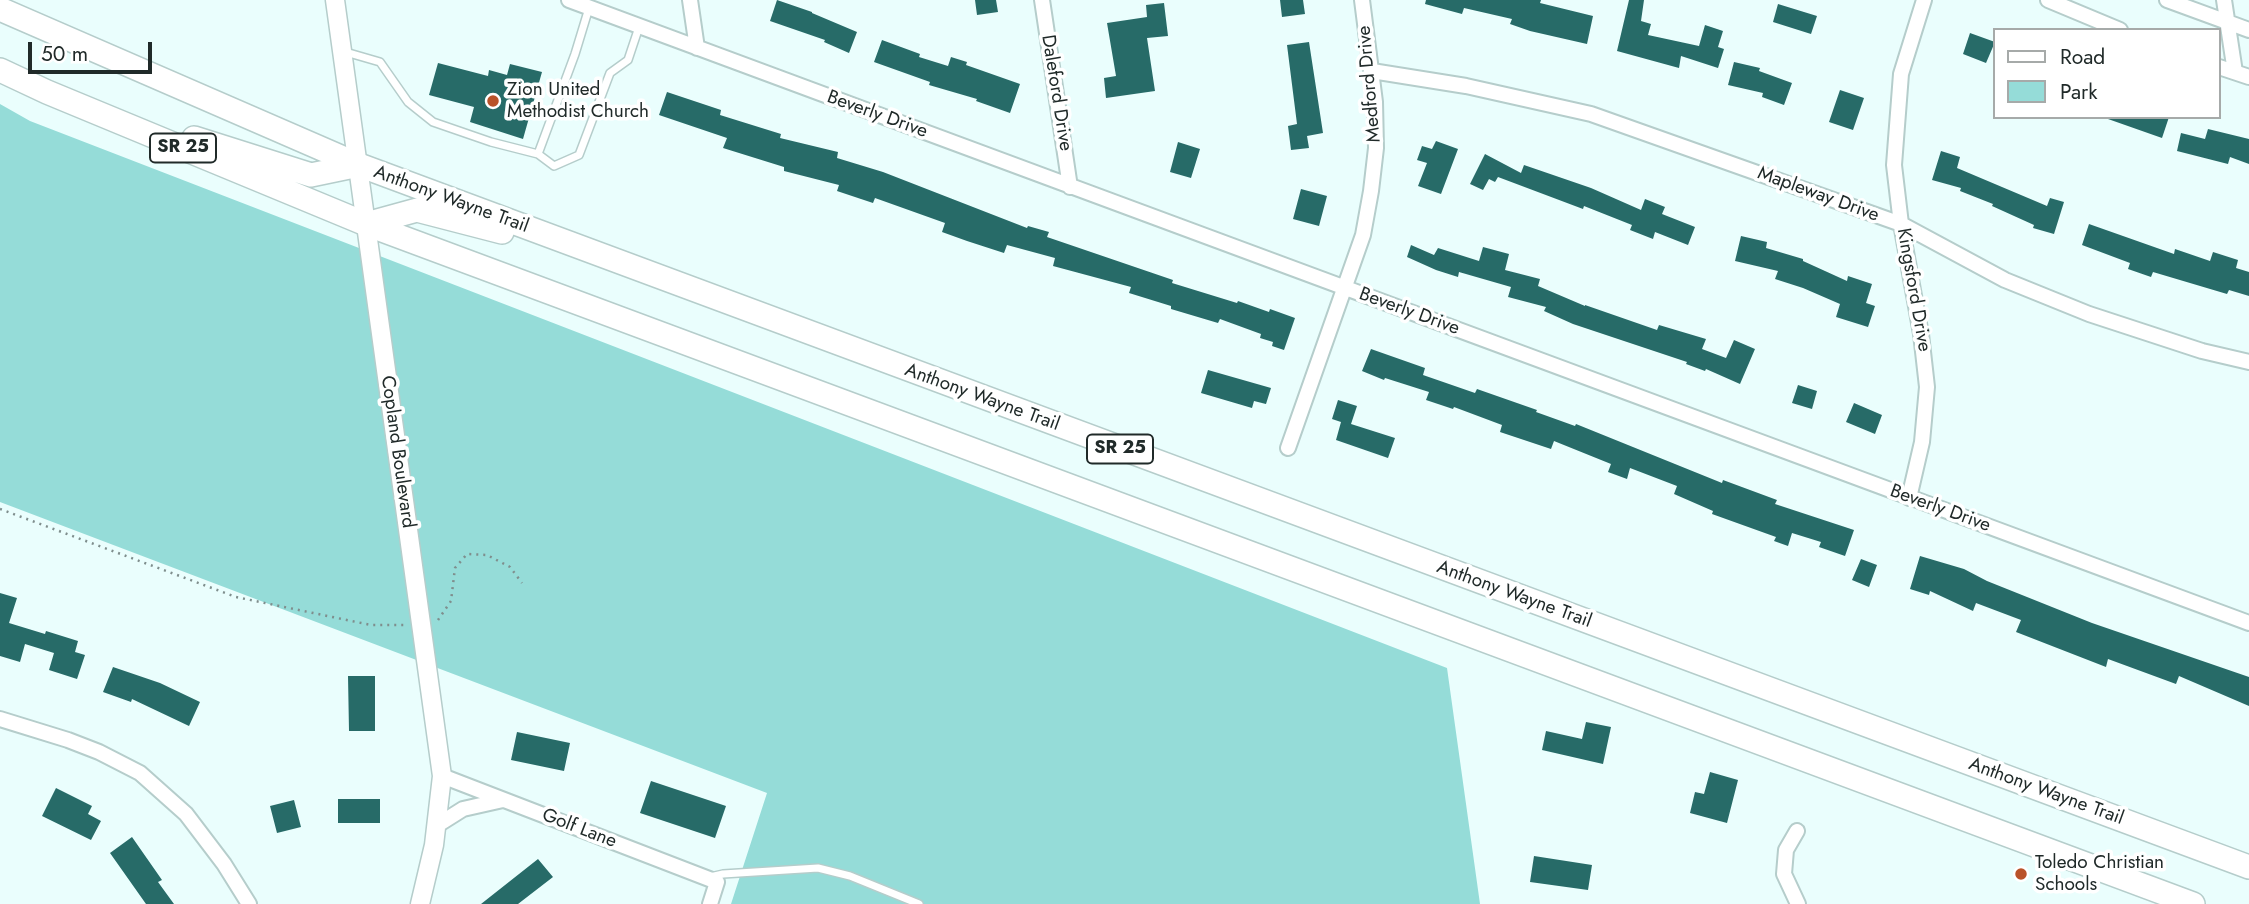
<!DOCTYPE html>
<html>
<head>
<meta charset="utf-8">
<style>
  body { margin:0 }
  #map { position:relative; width:2249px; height:904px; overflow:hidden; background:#eafefd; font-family:Jost,sans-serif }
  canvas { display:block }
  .legend { position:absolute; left:1993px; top:28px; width:228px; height:91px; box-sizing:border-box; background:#fff; border:2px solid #a6aaa9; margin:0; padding:9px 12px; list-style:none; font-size:21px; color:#202a29 }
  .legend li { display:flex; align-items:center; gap:14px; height:35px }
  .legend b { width:35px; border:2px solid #a6aaa9 }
  .scale { position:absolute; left:28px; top:42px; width:124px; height:32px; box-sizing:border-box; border:4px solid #202a29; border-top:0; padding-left:9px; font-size:21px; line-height:24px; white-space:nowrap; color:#202a29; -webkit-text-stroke:5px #fff; paint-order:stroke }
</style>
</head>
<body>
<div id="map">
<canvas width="2249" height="904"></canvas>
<ul class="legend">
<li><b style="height:9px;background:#fff"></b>Road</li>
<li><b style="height:19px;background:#95dcd8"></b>Park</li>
</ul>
<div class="scale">50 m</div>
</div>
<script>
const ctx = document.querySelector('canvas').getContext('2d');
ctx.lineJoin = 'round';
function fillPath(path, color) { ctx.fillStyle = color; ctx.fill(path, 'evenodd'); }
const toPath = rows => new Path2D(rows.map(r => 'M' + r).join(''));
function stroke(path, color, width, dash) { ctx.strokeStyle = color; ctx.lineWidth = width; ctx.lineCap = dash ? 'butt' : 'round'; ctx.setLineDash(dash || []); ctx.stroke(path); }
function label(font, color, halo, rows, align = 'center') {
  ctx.font = font + ' Jost,sans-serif'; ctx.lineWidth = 7; ctx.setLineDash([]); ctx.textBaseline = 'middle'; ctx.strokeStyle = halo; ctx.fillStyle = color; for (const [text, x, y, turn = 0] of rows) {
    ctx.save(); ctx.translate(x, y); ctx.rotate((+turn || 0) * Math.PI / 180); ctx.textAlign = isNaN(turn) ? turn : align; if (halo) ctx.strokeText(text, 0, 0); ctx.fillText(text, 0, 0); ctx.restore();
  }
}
fillPath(toPath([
  [0,104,30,121,1447,668,1480,904,731,904,767,793,0,502]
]), '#95dcd8');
fillPath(toPath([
  [777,0,812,12,812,13,857,32,849,53,824,42,825,40,770,21],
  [975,0,996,0,998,12,977,15],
  [1280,0,1303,0,1305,14,1282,17],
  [1426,0,1541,0,1540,3,1593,16,1587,44,1530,31,1510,24,1512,19,1464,8,1462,14,1425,4],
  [1629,0,1644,0,1641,21,1651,24,1648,35,1699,46,1705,25,1723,31,1718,47,1724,49,1718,68,1681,56,1679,68,1617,51],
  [1164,3,1168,36,1147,38,1155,91,1106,98,1104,78,1116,76,1107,23,1147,17,1146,5],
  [1778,4,1817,16,1811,34,1773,22],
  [1970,33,1995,42,1986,63,1963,54],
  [882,40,920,54,919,57,948,66,951,57,967,62,966,65,1020,84,1010,113,976,101,977,99,929,85,930,82,874,62],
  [1309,42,1323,133,1307,136,1309,148,1291,150,1288,126,1297,124,1287,45],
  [1734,62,1760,68,1759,71,1792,83,1784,105,1762,97,1763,93,1728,85],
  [438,63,488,76,489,70,507,75,510,64,542,72,523,139,470,122,474,107,429,95],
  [1840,90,1864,98,1853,130,1829,122],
  [667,92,721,110,720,115,781,134,780,138,838,152,837,158,883,172,1027,228,1028,226,1049,232,1047,237,1173,280,1172,283,1237,303,1238,301,1269,312,1270,309,1295,318,1284,350,1272,346,1273,342,1260,338,1261,334,1220,319,1218,323,1171,309,1171,306,1129,293,1131,287,1053,266,1055,258,1007,245,1004,253,967,241,942,232,945,223,875,198,873,203,837,191,839,185,784,171,784,167,723,148,727,138,659,115],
  [2109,117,2169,117,2162,138,2108,119],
  [2208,129,2249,139,2249,164,2230,157,2228,164,2177,151,2181,133,2205,139],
  [1436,141,1458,149,1441,194,1418,186,1427,163,1417,160,1422,146,1432,149],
  [1178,142,1200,149,1191,178,1170,172],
  [1941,151,1960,157,1957,168,2047,206,2050,198,2064,202,2054,234,2033,228,2034,225,1992,206,1993,204,1960,191,1961,188,1932,180],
  [1485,154,1521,173,1524,165,1591,188,1641,210,1645,199,1665,207,1662,214,1695,227,1688,245,1655,232,1653,239,1630,230,1632,225,1584,206,1583,209,1498,177,1495,182,1489,179,1483,190,1470,184],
  [1301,189,1327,196,1319,226,1293,219],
  [2089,224,2174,254,2175,249,2210,261,2213,252,2238,260,2236,268,2249,272,2249,296,2229,290,2227,294,2153,272,2151,277,2128,269,2130,263,2082,245],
  [1741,236,1767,242,1766,248,1803,259,1803,261,1847,281,1848,276,1872,284,1866,303,1875,306,1868,327,1836,317,1840,304,1803,288,1775,279,1778,271,1735,261],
  [1411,245,1434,255,1438,248,1479,261,1483,247,1509,254,1505,270,1540,279,1538,286,1585,306,1585,305,1657,330,1659,325,1706,339,1702,349,1726,358,1734,340,1755,349,1740,384,1706,369,1705,371,1686,364,1687,362,1573,324,1544,311,1546,307,1508,297,1511,287,1459,272,1458,277,1436,270,1407,257],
  [1371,349,1425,368,1423,375,1475,393,1477,389,1537,410,1536,412,1575,426,1576,424,1722,483,1723,480,1777,500,1775,504,1854,530,1845,556,1819,547,1821,542,1792,533,1788,546,1774,541,1776,537,1712,514,1713,511,1674,494,1677,486,1630,468,1627,479,1608,472,1611,464,1554,441,1551,449,1500,432,1502,425,1454,407,1453,409,1426,400,1429,392,1385,378,1384,380,1362,371],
  [1208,370,1271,388,1266,404,1254,401,1252,408,1201,393],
  [1798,385,1817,391,1812,409,1792,403],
  [1338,400,1357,406,1351,424,1395,438,1388,458,1336,440,1341,422,1332,419],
  [1854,403,1882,415,1875,434,1846,422],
  [1920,556,1964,569,1987,581,2092,623,2249,677,2249,706,2179,676,2176,684,2108,659,2106,667,2016,632,2021,620,1976,603,1973,611,1930,591,1929,595,1910,589],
  [1861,559,1877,565,1869,587,1852,580],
  [0,593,17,598,9,623,45,634,46,631,78,641,75,652,85,655,77,679,49,670,54,653,25,644,20,662,0,656],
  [113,667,160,683,200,702,189,726,132,699,131,702,103,692],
  [348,676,375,676,375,731,349,731],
  [1586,722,1611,727,1603,764,1542,750,1546,731,1582,739],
  [517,732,570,743,564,771,511,760],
  [1710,772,1738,780,1727,823,1690,813,1695,792,1704,794],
  [651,781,726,806,715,838,640,813],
  [56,788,92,806,88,814,101,821,91,840,42,816],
  [338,799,380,799,380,823,338,823],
  [294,800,301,827,277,833,270,806],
  [132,837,162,880,158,882,174,904,146,904,110,853],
  [1534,856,1592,865,1588,890,1530,882],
  [538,859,553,877,518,904,481,904]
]), '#276b68');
const service = toPath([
  [589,8,575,54,538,154,554,166,579,155,610,73,628,60,639,27],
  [342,51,380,62,408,102,433,122,491,142,538,154],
  [710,877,723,874,818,868,850,876,919,904]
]);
const minor = toPath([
  [569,0,2249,623],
  [690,0,697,48],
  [1042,0,1070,187],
  [2048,0,2120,30],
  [2167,0,2249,30],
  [2224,0,2235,72],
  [2219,67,2249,77],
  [1372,71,1466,86,1591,114,1901,224,2005,280,2089,314,2202,351,2249,362],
  [1288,448,1363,235,1371,191,1376,148,1375,102,1362,0],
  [1909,498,1922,442,1927,387,1921,334,1901,224,1894,165,1901,74,1924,0],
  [0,719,68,740,99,752,140,773,186,814,224,864,249,904],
  [442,776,717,882,710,904],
  [436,826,463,809,503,800],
  [1797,831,1786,850,1784,874,1798,904]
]);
const tertiary = toPath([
  [335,0,442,776,434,845,420,904]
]);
const trunk = toPath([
  [0,9,359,165,2249,867],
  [0,70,47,92,366,224,2193,904],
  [194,138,311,175,359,165],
  [366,224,417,210,502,232]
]);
stroke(service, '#b5cdcb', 10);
stroke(minor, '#b5cdcb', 18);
stroke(tertiary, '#b5cdcb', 21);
stroke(trunk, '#b5cdcb', 26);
stroke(toPath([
  [0,509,236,597,371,625,405,625],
  [438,620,451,601,455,568,467,554,487,555,510,567,522,583]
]), '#7f8e8d', 2.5, [2, 5]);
stroke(service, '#fff', 7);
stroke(minor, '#fff', 14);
stroke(tertiary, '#fff', 18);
stroke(trunk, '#fff', 23);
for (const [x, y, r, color] of [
  [493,101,7,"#b95229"],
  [2021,874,7,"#b95229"]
]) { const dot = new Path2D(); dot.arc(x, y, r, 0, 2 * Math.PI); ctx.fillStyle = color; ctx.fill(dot); stroke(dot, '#fff', 2.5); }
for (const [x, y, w] of [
  [183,148,66],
  [1120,449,66]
]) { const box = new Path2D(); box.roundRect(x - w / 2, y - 14.5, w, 29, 5); ctx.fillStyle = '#fff'; ctx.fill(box); stroke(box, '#202a29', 2); }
label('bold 18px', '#202a29', null, [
  ["SR 25",183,148],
  ["SR 25",1120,449]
]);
label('19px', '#202a29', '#fff', [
  ["Medford Drive",1370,84,-95],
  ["Daleford Drive",1056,93,81],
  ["Beverly Drive",877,115,20],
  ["Mapleway Drive",1818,195,20],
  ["Anthony Wayne Trail",451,200,20],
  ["Kingsford Drive",1913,290,80],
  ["Beverly Drive",1409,312,20],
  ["Anthony Wayne Trail",982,398,20],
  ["Copland Boulevard",397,452,82],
  ["Beverly Drive",1940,509,20],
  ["Anthony Wayne Trail",1514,595,20],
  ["Anthony Wayne Trail",2046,792,20],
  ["Golf Lane",579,829,21]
]);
label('19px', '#202a29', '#fff', [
  ["Zion United",507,90],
  ["Methodist Church",507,112],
  ["Toledo Christian",2035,863],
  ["Schools",2035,885]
], 'left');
</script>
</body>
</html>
